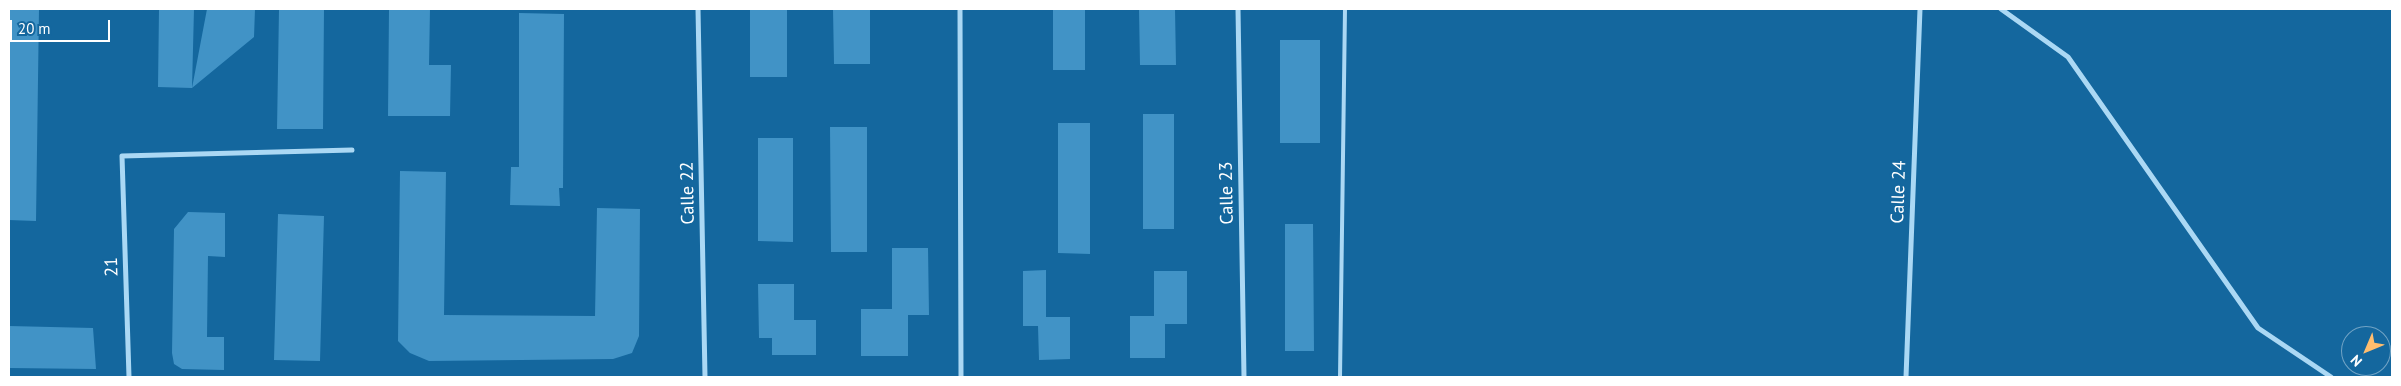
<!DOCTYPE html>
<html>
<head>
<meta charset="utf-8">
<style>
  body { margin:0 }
  #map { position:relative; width:2401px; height:386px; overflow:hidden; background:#14679e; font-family:"PT Sans",sans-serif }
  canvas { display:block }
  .frame { position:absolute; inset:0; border:10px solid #fff; pointer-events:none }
  .north { position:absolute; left:2341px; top:326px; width:50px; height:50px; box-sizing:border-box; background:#14679e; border:1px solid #72a4c5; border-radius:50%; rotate:225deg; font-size:14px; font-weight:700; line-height:20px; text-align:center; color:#fff }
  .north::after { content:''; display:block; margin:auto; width:18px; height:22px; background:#ffbd6e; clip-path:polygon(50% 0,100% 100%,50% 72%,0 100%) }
  .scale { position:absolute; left:10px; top:20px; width:100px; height:22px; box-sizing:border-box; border:2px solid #fff; border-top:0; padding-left:6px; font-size:15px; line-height:18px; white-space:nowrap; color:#fff; -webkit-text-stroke:4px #14679e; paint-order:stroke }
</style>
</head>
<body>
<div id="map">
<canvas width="2401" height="386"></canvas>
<div class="frame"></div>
<div class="north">N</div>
<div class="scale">20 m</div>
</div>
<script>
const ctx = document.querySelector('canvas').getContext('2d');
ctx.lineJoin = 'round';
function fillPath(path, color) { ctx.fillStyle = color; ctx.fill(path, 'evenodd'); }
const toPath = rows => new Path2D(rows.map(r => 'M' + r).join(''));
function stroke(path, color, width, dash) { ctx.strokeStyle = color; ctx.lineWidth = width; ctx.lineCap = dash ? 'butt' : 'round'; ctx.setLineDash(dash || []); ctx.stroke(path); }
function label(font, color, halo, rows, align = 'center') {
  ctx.font = font + ' "PT Sans",sans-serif'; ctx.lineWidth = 4; ctx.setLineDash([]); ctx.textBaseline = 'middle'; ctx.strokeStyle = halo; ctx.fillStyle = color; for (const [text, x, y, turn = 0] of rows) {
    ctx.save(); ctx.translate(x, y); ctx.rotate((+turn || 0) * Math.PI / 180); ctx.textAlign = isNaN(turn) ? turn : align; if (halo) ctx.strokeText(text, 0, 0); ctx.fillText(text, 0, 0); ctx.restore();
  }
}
fillPath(toPath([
  [9,9,39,9,36,221,9,220],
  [159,9,194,9,192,88,207,9,255,9,254,37,192,88,158,87],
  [279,9,324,9,323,129,277,129],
  [389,9,430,9,429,65,451,65,450,116,388,116],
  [750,9,787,9,787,77,750,77],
  [833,9,870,9,870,64,834,64],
  [1053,9,1085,9,1085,70,1053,70],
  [1139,9,1175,9,1176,65,1140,65],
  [519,13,564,14,563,188,559,188,560,206,510,205,511,167,519,167],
  [1280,40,1320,40,1320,143,1280,143],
  [1143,114,1174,114,1174,229,1143,229],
  [1058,123,1090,123,1090,254,1058,253],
  [830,127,867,127,867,252,831,252],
  [758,138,793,138,793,242,758,241],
  [400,171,446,172,444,315,595,316,597,208,640,209,639,336,632,353,613,359,429,361,410,353,398,341],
  [188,212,225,213,225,257,208,256,207,337,224,337,224,370,182,369,174,364,172,353,174,229],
  [278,214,324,216,320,361,274,360],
  [1285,224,1313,224,1314,351,1285,351],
  [892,248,928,248,929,315,908,315,908,356,861,356,861,309,892,309],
  [1046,270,1046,317,1070,317,1070,359,1039,360,1038,326,1023,326,1023,271],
  [1154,271,1187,271,1187,324,1165,324,1165,358,1130,358,1130,316,1154,316],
  [758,284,794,284,794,320,816,320,816,355,772,355,772,338,759,338],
  [9,326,93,328,96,369,9,368]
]), '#4193c6');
stroke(toPath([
  [1340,377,1345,9]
]), '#abd8f4', 4);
stroke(toPath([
  [698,9,705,377],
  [960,9,961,377],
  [1238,9,1244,377],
  [2001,9,2068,57,2258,328,2331,377],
  [129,377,122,156,352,150],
  [1906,377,1920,9]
]), '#abd8f4', 5);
label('18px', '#fff', '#14679e', [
  ["Calle 24",1899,192,-88],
  ["Calle 22",688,193,-91],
  ["Calle 23",1227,193,-91],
  ["21",112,267,-92]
]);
</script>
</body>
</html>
